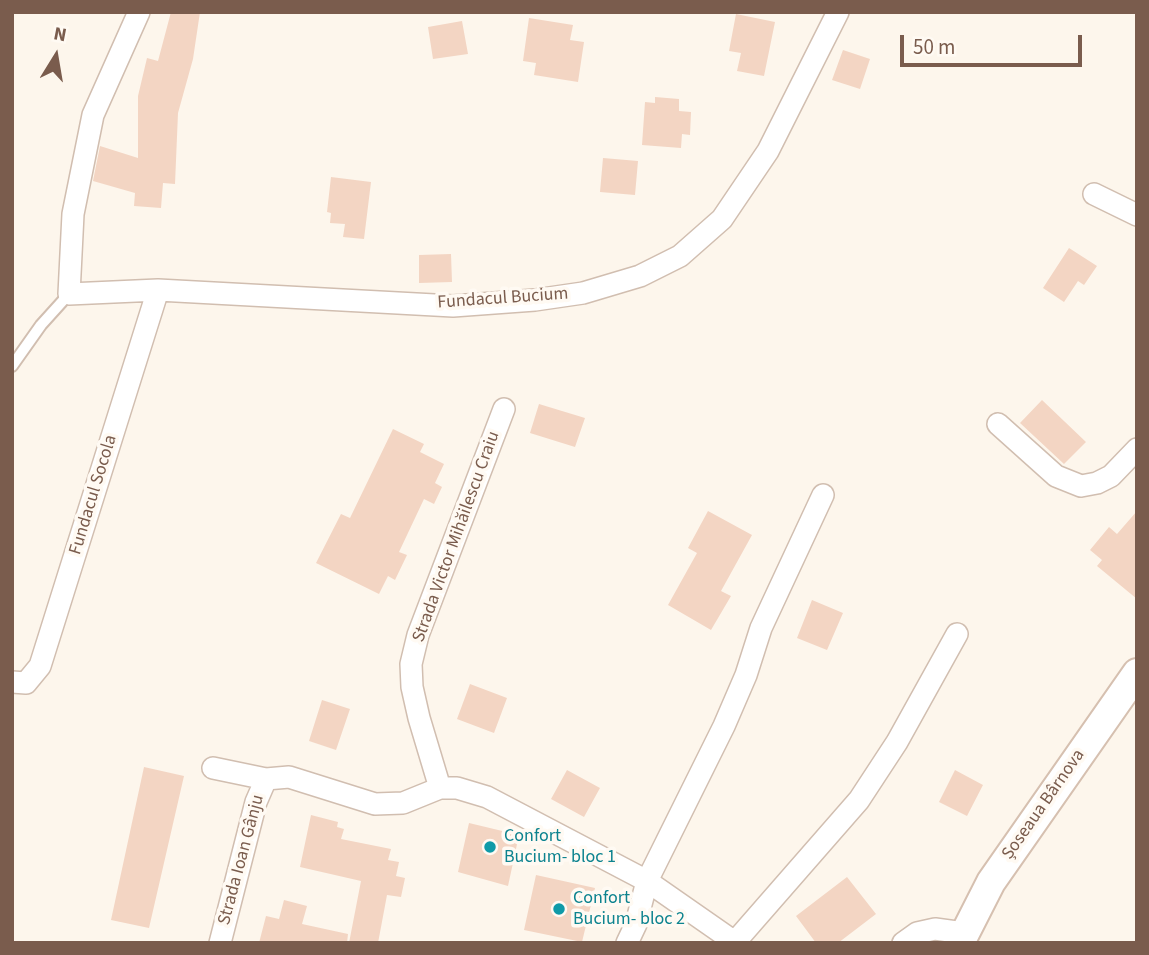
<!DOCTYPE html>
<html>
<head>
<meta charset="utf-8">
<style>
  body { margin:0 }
  #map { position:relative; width:1149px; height:955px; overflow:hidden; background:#fdf6ec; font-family:"Source Sans 3",sans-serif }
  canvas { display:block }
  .frame { position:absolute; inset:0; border:14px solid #7a5c4d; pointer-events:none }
  .north { position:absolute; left:21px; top:21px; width:70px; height:70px; -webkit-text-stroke:5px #fffaf3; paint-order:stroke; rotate:11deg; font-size:19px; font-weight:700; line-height:28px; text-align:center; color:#7a5c4d }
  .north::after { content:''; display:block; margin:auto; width:24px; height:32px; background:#7a5c4d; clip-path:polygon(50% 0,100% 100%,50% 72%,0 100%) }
  .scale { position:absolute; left:900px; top:35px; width:182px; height:32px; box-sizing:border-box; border:4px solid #7a5c4d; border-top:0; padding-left:9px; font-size:21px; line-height:24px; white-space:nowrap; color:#7a5c4d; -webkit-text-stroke:5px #fffaf3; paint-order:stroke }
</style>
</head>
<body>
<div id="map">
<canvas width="1149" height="955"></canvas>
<div class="frame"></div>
<div class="north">N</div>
<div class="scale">50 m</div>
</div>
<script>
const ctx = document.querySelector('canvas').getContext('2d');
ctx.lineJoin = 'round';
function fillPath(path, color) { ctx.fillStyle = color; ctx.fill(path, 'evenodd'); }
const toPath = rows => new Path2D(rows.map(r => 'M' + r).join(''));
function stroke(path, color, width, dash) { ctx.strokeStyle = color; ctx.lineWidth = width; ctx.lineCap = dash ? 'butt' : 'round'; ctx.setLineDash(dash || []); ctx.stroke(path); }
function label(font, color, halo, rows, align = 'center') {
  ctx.font = font + ' "Source Sans 3",sans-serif'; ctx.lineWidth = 7; ctx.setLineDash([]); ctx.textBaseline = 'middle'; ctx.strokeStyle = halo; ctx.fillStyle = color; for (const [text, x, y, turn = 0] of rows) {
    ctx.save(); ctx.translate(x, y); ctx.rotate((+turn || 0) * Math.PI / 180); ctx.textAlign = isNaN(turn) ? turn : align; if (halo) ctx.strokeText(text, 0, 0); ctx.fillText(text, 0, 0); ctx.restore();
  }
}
fillPath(toPath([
  [171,12,200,12,193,59,178,113,175,184,163,183,161,208,134,206,135,193,93,181,100,146,138,158,138,96,147,58,158,61],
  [736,14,775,22,764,76,737,71,741,53,729,51],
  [529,18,573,25,570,40,584,42,578,82,534,75,536,63,523,61],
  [462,21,468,54,433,59,428,27],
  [843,50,870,59,860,89,832,80],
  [655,97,679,99,679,111,691,112,690,135,682,134,681,148,642,145,645,102,655,103],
  [603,158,638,161,635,195,600,192],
  [331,177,371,182,364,239,343,237,345,224,330,223,331,213,327,212],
  [1069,248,1097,266,1084,285,1078,281,1064,302,1043,288],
  [451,254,452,282,419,283,419,255],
  [1042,400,1086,442,1064,464,1020,423],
  [539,404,585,418,575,447,530,433],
  [393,429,424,444,420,452,444,464,435,483,442,487,434,504,424,499,399,552,407,555,395,580,388,576,379,594,316,563,341,514,350,518],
  [708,511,752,535,721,591,731,596,711,630,668,605,697,553,688,548],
  [1137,511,1137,599,1097,566,1102,560,1090,550,1109,527,1117,534],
  [812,600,843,613,827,650,797,638],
  [470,684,507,698,494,733,457,719],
  [322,700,350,709,336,750,309,741],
  [144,767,184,776,149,928,111,920],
  [567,770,600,788,584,817,551,799],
  [955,770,983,785,967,816,939,802],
  [311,815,338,822,337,827,344,829,341,839,391,849,388,860,399,862,396,876,405,878,401,897,387,895,378,943,349,943,361,881,300,867],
  [469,823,519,835,508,886,458,872],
  [536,875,595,888,582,942,524,930],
  [847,877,876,914,838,943,816,943,796,916],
  [284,900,307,906,302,924,348,934,347,943,259,943,266,916,279,919]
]), '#f3d5c3');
const lane = toPath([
  [12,366,41,325,69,294]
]);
const street = toPath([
  [139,12,93,115,73,214,69,294,158,290,453,306,535,300,583,293,640,276,680,256,722,219,768,151,838,12],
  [1094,194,1137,215],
  [998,424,1056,476,1081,486,1097,483,1111,476,1137,449],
  [12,682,26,683,40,666,158,290],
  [213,768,266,779,289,777,375,804,403,803,440,788,457,788,487,797,647,881,736,943],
  [440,788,419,718,412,687,411,664,418,635,504,409],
  [735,942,859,800,897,742,957,634],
  [220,943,256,802,266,779],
  [627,943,636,924,647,881,724,726,746,675,761,628,823,495],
  [903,943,917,933,935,929,964,933]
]);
const secondary = toPath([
  [960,943,991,882,1137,673]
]);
stroke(lane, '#d1beb0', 14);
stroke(street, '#d1beb0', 24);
stroke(secondary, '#d6c0b0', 32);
stroke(lane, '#fff', 10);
stroke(street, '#fff', 21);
stroke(secondary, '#fff', 28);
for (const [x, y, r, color] of [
  [490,847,7,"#0f9aa8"],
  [559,909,7,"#0f9aa8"]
]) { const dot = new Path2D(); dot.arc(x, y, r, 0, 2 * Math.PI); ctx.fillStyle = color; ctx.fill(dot); stroke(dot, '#fffaf3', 2.5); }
label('18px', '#7a5c4d', '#fffaf3', [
  ["Fundacul Bucium",503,299,-4],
  ["Fundacul Socola",94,495,-73],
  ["Strada Victor Mihăilescu Craiu",457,537,-70],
  ["Șoseaua Bârnova",1044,805,-55],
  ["Strada Ioan Gânju",242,860,-75]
]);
label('18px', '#0d838f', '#fffaf3', [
  ["Confort",504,837],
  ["Bucium- bloc 1",504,858],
  ["Confort",573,899],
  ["Bucium- bloc 2",573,920]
], 'left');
</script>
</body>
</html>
